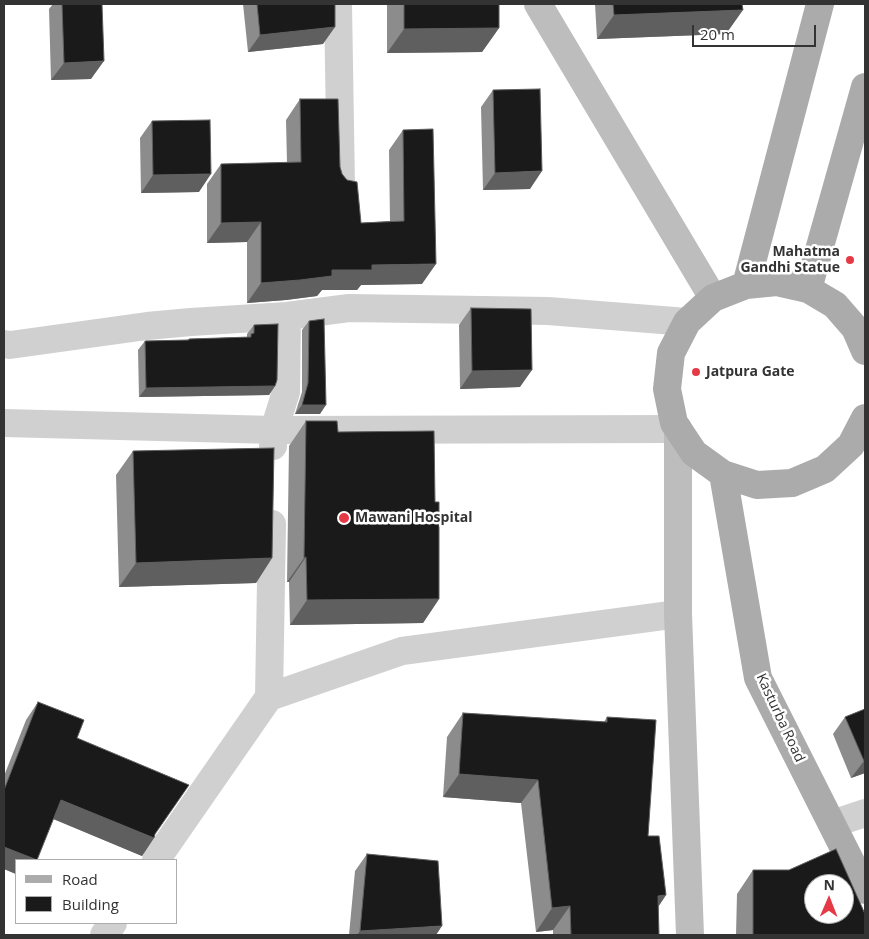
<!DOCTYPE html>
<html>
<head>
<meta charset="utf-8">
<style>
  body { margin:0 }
  #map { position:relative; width:869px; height:939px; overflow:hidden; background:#fff; font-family:"Open Sans",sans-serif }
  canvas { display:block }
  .frame { position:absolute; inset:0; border:5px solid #333; pointer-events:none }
  .legend { position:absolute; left:15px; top:859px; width:162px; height:65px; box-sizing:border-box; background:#fff; border:1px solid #adadad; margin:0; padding:6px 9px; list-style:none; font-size:15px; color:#333 }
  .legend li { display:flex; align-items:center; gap:10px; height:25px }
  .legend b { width:25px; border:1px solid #adadad }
  .north { position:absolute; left:804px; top:874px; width:50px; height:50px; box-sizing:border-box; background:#fff; border:1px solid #adadad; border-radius:50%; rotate:1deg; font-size:14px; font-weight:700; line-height:20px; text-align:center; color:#333 }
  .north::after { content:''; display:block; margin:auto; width:18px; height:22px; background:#e63946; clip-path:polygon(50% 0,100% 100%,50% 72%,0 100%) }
  .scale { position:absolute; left:692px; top:25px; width:124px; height:22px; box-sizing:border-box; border:2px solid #333; border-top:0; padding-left:6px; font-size:15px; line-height:18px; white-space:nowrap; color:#333; -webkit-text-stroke:4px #fff; paint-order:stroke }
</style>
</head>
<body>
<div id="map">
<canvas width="869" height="939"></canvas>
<div class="frame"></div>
<ul class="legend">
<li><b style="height:6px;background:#ababab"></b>Road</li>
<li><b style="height:14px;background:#1a1a1a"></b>Building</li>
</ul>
<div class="north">N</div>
<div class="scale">20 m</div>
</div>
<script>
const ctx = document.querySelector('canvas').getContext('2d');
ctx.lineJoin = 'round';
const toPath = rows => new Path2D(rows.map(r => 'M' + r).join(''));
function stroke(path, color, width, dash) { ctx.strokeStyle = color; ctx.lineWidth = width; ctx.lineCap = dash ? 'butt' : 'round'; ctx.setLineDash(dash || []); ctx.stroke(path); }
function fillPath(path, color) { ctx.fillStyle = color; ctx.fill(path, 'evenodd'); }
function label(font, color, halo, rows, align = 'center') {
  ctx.font = font + ' "Open Sans",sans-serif'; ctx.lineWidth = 5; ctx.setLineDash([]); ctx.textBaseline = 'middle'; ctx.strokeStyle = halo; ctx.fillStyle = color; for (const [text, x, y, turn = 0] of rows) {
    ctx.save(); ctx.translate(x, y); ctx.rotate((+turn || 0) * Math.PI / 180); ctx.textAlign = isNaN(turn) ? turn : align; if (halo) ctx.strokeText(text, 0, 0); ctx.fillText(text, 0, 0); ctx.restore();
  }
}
stroke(toPath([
  [338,4,341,187],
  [4,344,10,345,147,326,191,322,287,316,349,308,548,311,687,322],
  [4,423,274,430,678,429],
  [273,446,274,430,286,392,287,316],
  [269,697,272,524],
  [832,824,865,813],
  [156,860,269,697,402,651,678,614],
  [104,935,113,923]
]), '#d0d0d0', 28);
stroke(toPath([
  [538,4,713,298],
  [678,429,678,614,690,935]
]), '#bdbdbd', 28);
stroke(toPath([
  [746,285,820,4],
  [808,289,865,87],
  [865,351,855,328,835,305,808,289,777,282,746,285,713,298,687,322,671,353,667,389,674,423,694,453,723,474,757,485,792,483,825,469,851,445,865,418],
  [723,474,758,678,865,890]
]), '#ababab', 28);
fillPath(toPath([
  [53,4,102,4,91,79,51,80,49,9],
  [243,4,335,4,323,44,248,52],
  [387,4,499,4,499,28,482,52,387,53],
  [595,4,742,4,726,34,597,39],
  [493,90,530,189,483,190,481,107],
  [300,99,340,167,361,223,390,221,389,150,403,130,422,284,361,285,357,290,322,290,317,296,286,300,247,303,247,242,207,243,207,184,221,164,287,163,286,120],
  [152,121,199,192,141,193,140,138],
  [471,308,520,387,460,389,459,325],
  [309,321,320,414,295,414,302,392,302,330],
  [254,325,275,386,269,395,139,397,138,350,145,341,187,340,189,339,247,337,247,334],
  [306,421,338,432,435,502,439,599,423,623,290,625,289,582,287,582,289,446],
  [133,451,272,558,256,583,119,587,116,475],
  [38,702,77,738,155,834,154,838,142,856,53,819,16,874,4,869,4,776,26,720],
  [865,709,865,773,851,778,833,734,845,717],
  [463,713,604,722,607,717,648,836,666,895,658,907,659,935,553,935,553,930,536,932,521,803,443,797,447,737],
  [367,854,436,935,349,935,355,871],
  [753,870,865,935,736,935,737,894]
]), '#8c8c8c');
fillPath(toPath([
  [743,10,726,34,597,39,614,15],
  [335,27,323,44,248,52,260,35],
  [499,28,482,52,387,53,404,29],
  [104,61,91,79,51,80,64,63],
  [542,171,530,189,483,190,495,173],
  [211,174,199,192,141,193,153,175],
  [261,222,247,242,207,243,221,223],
  [436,264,422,284,361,285,357,290,322,290,317,296,286,300,247,303,261,283,332,270,372,265],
  [532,370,520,387,460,389,472,371],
  [275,386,269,395,139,397,146,388],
  [302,405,326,405,320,414,295,414],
  [306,557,289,582,287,582,304,558],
  [272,558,256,583,119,587,136,563],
  [439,599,423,623,290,625,307,600],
  [865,760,865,773,851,778,864,761],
  [459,774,538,780,521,803,443,797],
  [61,800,154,838,142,856,49,817],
  [4,847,37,860,16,860,16,874,4,869],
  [666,895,650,919,658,896],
  [570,906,553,930,536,932,552,908],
  [442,926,436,935,357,935,360,931]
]), '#5f5f5f');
const building = toPath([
  [62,4,102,4,104,61,64,63,62,4],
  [257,4,335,4,335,27,260,35,257,4],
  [404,4,499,4,499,28,404,29,404,4],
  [613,4,742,4,743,10,614,15,613,4],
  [540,89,542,171,495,173,493,90,540,89],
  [300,99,338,99,340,167,342,174,347,180,357,182,361,223,404,221,403,130,433,129,436,264,372,265,372,270,332,270,332,276,300,280,261,283,261,222,221,223,221,164,301,162,300,99],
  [210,120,211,174,153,175,152,121,210,120],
  [471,308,531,309,532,370,472,371,471,308],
  [324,319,326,405,302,405,308,383,309,321,324,319],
  [278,324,277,380,275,386,146,388,145,341,189,340,189,339,251,337,251,334,254,333,254,325,278,324],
  [306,421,337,421,338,432,434,431,435,502,439,502,439,599,307,600,306,557,304,558,306,421],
  [274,448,272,558,136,563,133,451,274,448],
  [38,702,84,720,77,738,189,785,155,834,154,838,61,800,37,860,4,847,4,790,38,702],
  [865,709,865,760,864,761,845,717,865,709],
  [463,713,607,722,607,717,656,720,648,836,659,836,666,895,658,896,659,935,571,935,570,906,552,908,538,780,459,774,463,713],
  [836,849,865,914,865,935,753,935,753,870,789,870,836,849],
  [814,884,844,884,844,914,814,914,814,884],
  [367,854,438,861,442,926,360,931,367,854]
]);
fillPath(building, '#1a1a1a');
stroke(building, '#5f5f5f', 1);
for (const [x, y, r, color] of [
  [850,260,5,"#e63946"],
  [696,372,5,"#e63946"],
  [344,518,6,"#e63946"]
]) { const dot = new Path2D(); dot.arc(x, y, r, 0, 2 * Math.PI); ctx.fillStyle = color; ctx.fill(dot); stroke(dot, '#fff', 2); }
label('bold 14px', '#333', '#fff', [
  ["Mahatma",840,252,"right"],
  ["Gandhi Statue",840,268,"right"],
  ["Jatpura Gate",706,372],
  ["Mawani Hospital",355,518]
], 'left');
label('14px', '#333', '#fff', [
  ["Kasturba Road",780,718,65]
]);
</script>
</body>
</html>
